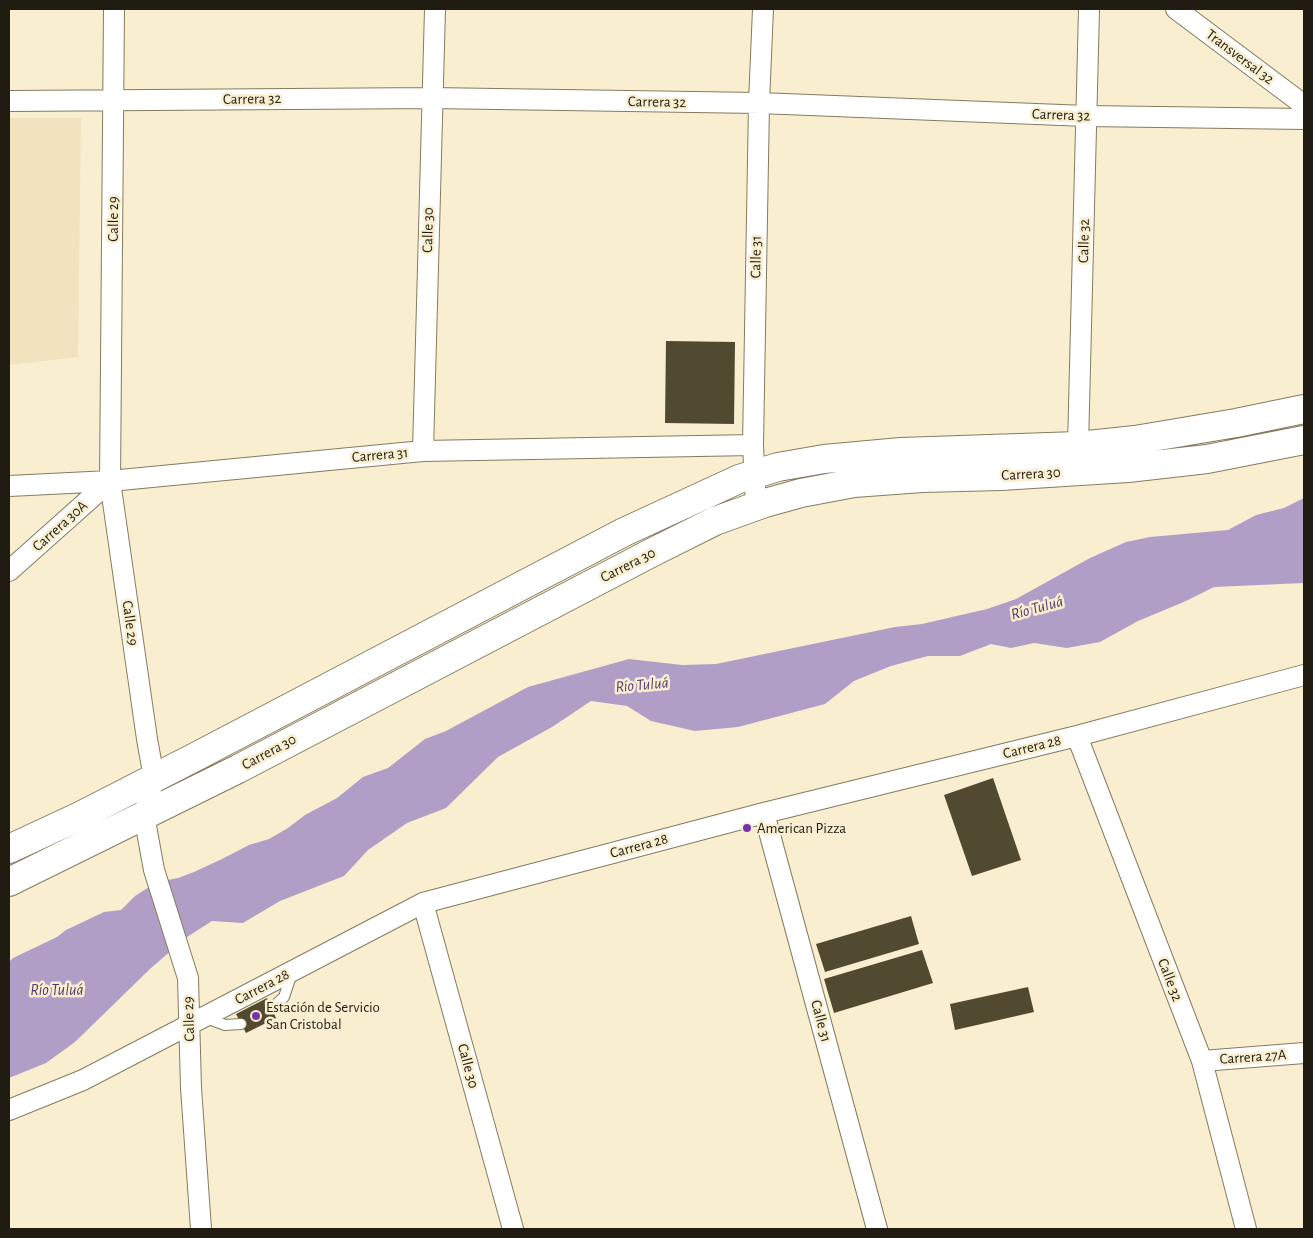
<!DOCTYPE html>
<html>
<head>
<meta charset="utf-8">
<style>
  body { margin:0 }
  #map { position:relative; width:1313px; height:1238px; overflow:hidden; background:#f9efd0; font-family:"Alegreya Sans",sans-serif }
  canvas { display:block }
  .frame { position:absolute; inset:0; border:10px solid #201c11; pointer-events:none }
</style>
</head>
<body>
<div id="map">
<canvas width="1313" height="1238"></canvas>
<div class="frame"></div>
</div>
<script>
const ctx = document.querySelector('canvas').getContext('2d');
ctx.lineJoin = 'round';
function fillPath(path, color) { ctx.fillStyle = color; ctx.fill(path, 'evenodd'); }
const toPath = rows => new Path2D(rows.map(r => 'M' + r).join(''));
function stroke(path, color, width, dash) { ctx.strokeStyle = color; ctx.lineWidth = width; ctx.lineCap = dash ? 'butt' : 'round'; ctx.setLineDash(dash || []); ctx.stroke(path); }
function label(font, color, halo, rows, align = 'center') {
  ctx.font = font + ' "Alegreya Sans",sans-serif'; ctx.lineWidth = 5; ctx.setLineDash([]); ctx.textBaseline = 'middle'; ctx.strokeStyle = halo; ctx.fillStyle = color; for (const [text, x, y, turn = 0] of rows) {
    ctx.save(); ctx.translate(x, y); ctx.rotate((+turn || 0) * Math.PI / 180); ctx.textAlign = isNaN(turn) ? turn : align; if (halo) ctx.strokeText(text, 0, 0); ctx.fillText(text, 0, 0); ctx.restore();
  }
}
fillPath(toPath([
  [9,118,81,118,78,357,9,365]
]), '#f0e3bd');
fillPath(toPath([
  [1304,498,1304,583,1214,587,1186,601,1138,621,1100,642,1067,648,1034,643,1011,648,991,644,960,656,928,656,891,666,854,681,825,704,738,727,695,731,651,721,627,706,591,701,552,727,498,757,446,808,407,823,368,850,344,876,280,901,243,923,212,921,187,937,151,968,75,1042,46,1063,9,1078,9,962,13,958,57,937,66,930,104,912,121,910,135,896,157,882,178,878,194,872,222,859,249,845,269,839,288,828,305,815,337,798,363,777,388,768,425,739,446,731,528,687,629,659,682,665,716,664,895,627,922,624,987,609,1016,599,1090,558,1126,542,1150,537,1228,530,1256,515,1284,508]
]), '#b19ec7');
fillPath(toPath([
  [666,341,735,342,734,424,665,423],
  [993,778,1021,860,972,876,944,795],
  [911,916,919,944,825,972,816,944],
  [922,950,933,983,834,1013,824,979],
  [1028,987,1034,1012,955,1030,950,1004],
  [267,998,276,1018,246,1033,236,1014]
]), '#524a30');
const service = toPath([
  [272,1008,284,997,292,973],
  [206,1018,225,1025,241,1024]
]);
const minor = toPath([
  [114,9,110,481,147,739,154,778,144,815,154,870,188,978,191,1088,201,1229],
  [1176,9,1304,105],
  [9,101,431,98,759,103,1086,116,1304,119],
  [423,451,435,9],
  [1075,459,1078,446,1089,9],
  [9,486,110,481,423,451,753,445],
  [756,506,753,445,759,103,763,9],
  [9,571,110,481],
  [1077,736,1202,1061,1246,1229],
  [764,813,877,1229],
  [423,903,513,1229],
  [1202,1061,1304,1053],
  [9,1110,83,1080,423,903,764,813,1077,736,1304,675]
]);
const secondary = toPath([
  [9,849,80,816,201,754,624,532,739,479,778,467,824,459,901,452,1078,446,1135,440,1236,423,1304,409],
  [9,882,238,769,651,553,715,521,765,503,801,493,854,483,922,478,1001,476,1128,468,1207,459,1304,440]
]);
stroke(service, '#857b60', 12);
stroke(minor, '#857b60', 22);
stroke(secondary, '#857b60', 30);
stroke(service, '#fff', 10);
stroke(minor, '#fff', 20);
stroke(secondary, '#fff', 28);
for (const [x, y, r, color] of [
  [747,828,5,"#7534a8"],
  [256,1016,5,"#7534a8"]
]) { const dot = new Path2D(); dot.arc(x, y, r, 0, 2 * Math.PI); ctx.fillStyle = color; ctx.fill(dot); stroke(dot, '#f9efd0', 2); }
label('15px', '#201c11', '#f9efd0', [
  ["Transversal 32",1240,57,37],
  ["Carrera 32",252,99,-1],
  ["Carrera 32",657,102,1],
  ["Carrera 32",1061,115,2],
  ["Calle 29",113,219,-90],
  ["Calle 30",428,230,-89],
  ["Calle 32",1084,241,-89],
  ["Calle 31",756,257,-89],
  ["Carrera 31",380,455,-5],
  ["Carrera 30",1031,474,-3],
  ["Carrera 30A",60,526,-42],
  ["Carrera 30",628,565,-27],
  ["Calle 29",130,623,82],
  ["Carrera 28",1032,747,-14],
  ["Carrera 30",269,752,-28],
  ["Carrera 28",639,846,-15],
  ["Calle 32",1170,980,69],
  ["Carrera 28",262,987,-28],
  ["Calle 29",189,1019,-92],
  ["Calle 31",821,1021,75],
  ["Carrera 27A",1253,1057,-4],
  ["Calle 30",468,1066,75]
]);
label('15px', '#201c11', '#f9efd0', [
  ["American Pizza",757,828],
  ["Estación de Servicio",266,1007],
  ["San Cristobal",266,1024]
], 'left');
label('italic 16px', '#53386d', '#f9efd0', [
  ["Río Tuluá",1037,608,-15],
  ["Río Tuluá",642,685,-5],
  ["Río Tuluá",57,990]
]);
</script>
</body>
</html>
